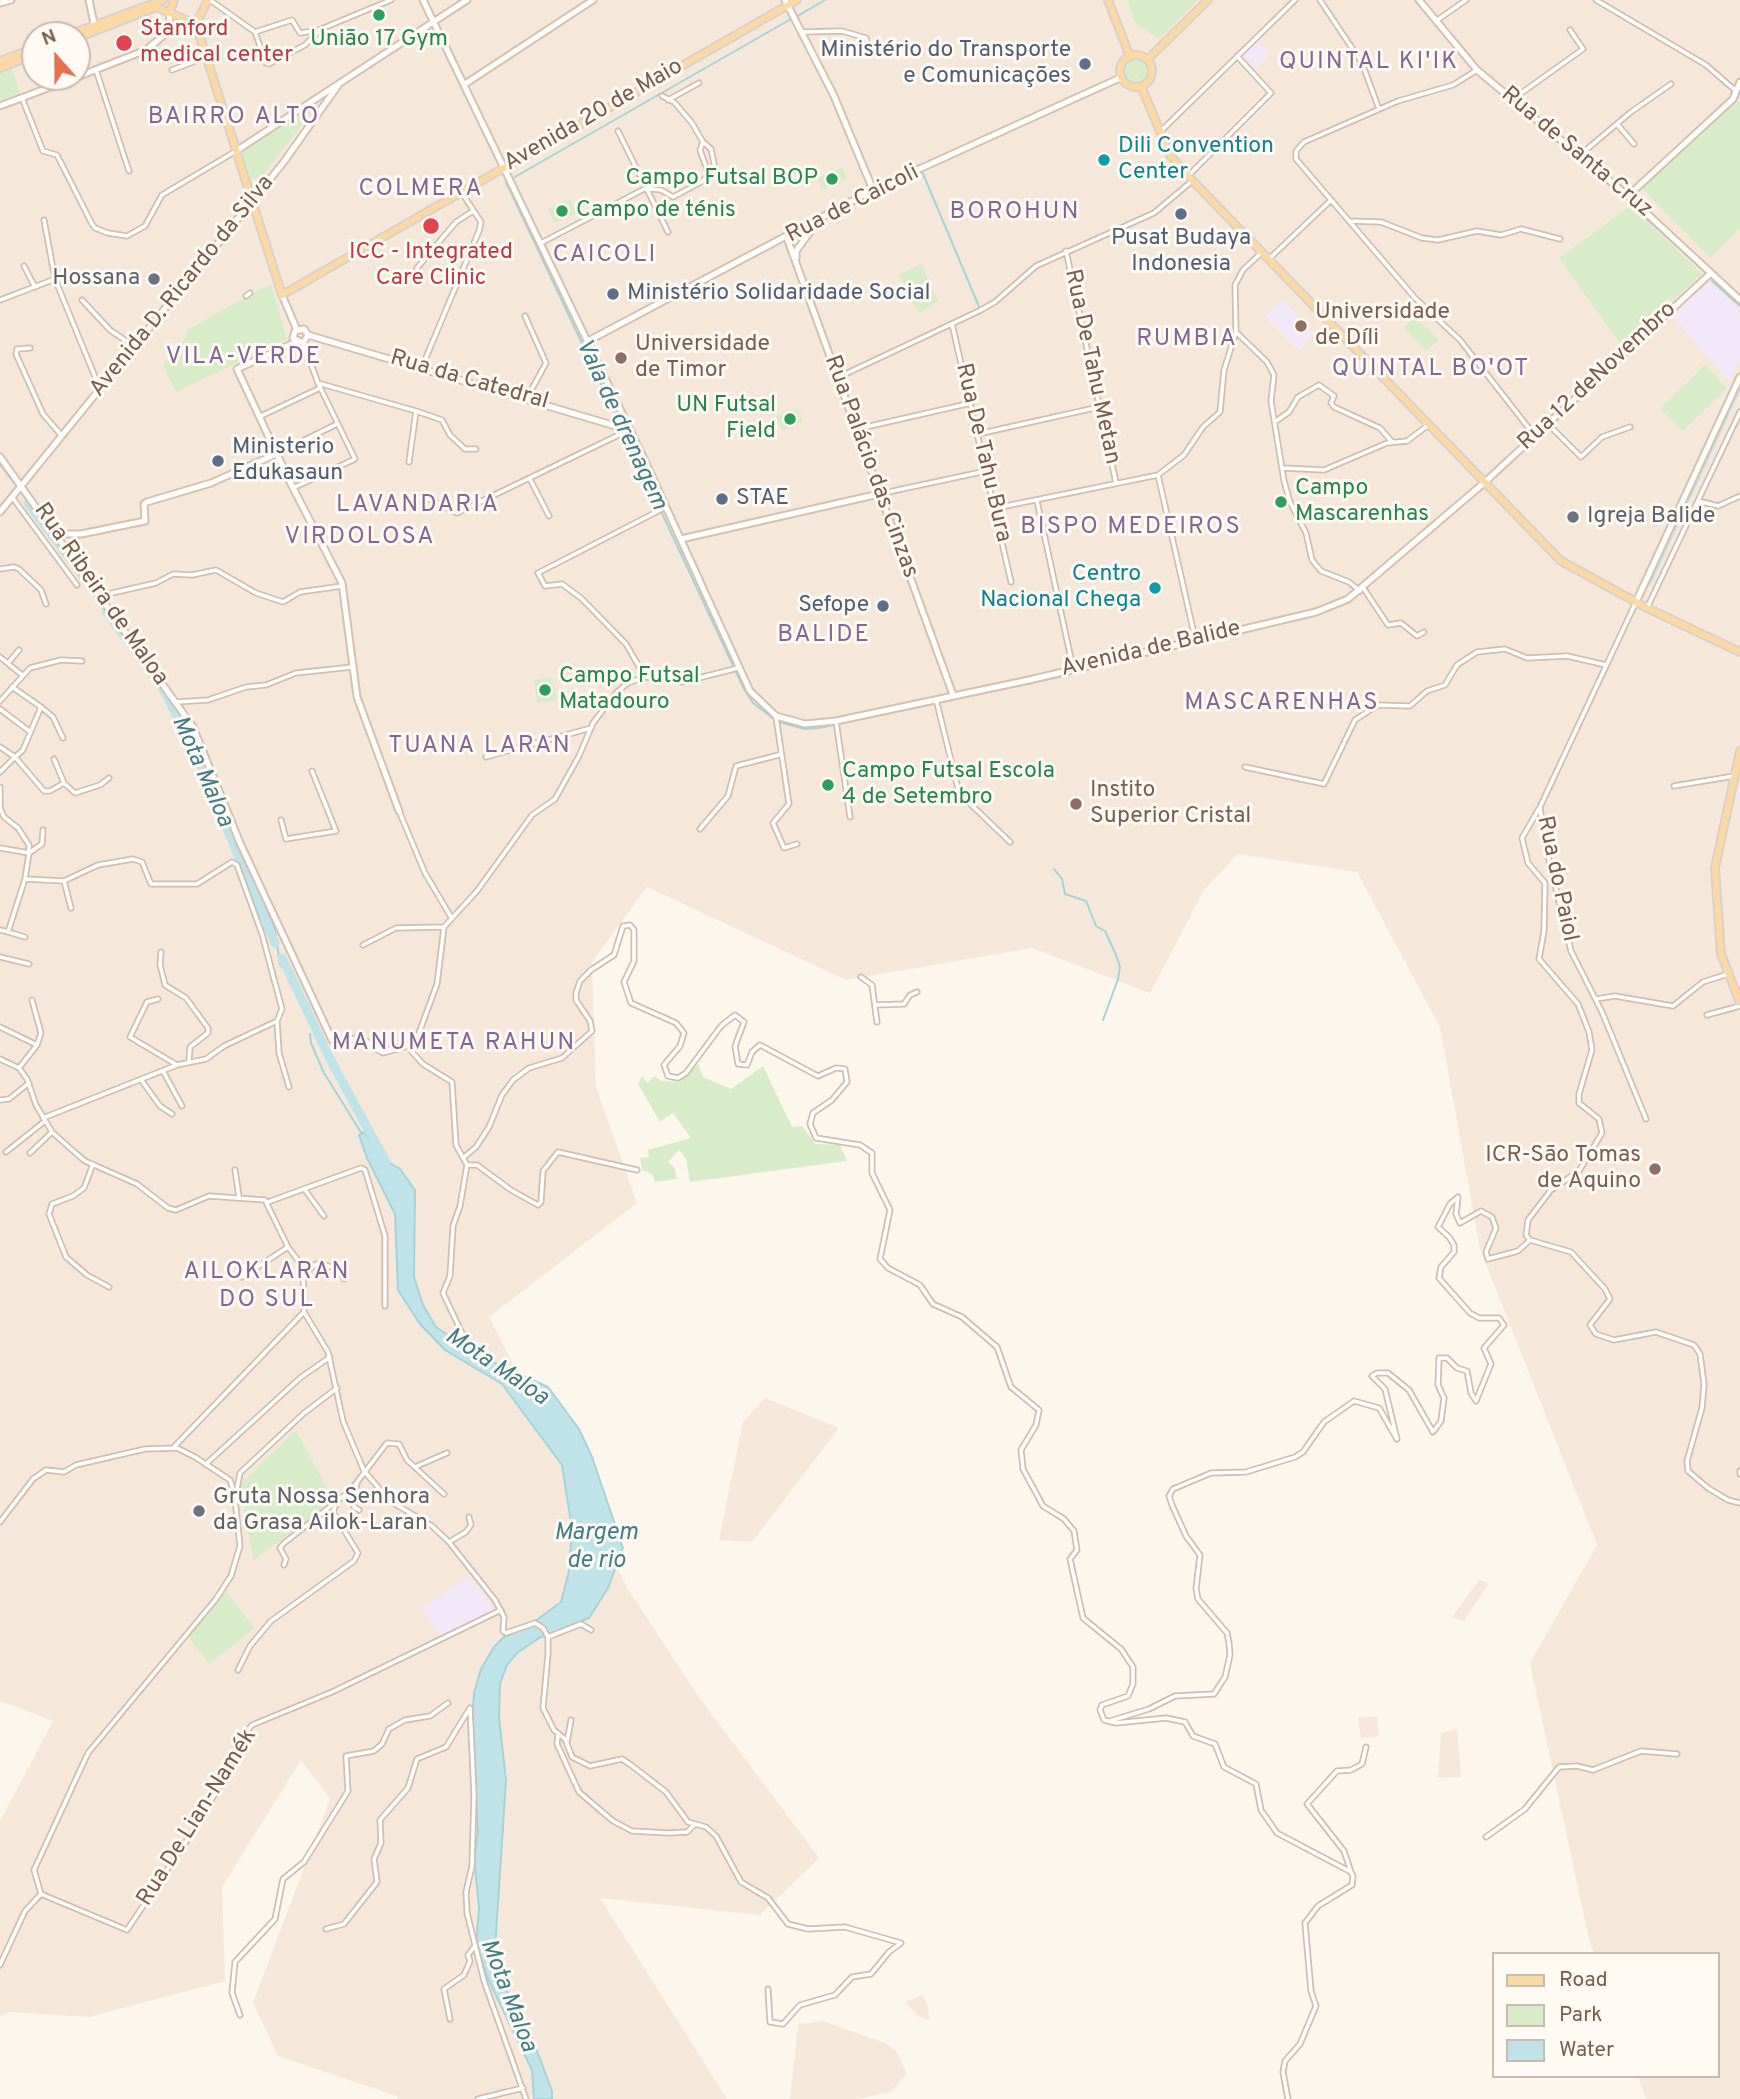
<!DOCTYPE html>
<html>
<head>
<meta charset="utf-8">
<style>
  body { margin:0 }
  #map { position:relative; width:1740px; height:2099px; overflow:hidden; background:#fdf6ec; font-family:Overpass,sans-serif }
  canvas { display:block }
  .legend { position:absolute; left:1492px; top:1952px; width:228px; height:126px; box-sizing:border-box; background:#fffaf3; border:2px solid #cabbb1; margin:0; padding:9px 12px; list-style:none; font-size:21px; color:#7a5c4d }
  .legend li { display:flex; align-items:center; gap:14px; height:35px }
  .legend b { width:35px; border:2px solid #cabbb1 }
  .north { position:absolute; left:21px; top:21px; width:70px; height:70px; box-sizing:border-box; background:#fffaf3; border:2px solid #cabbb1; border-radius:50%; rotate:339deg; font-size:19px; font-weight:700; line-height:28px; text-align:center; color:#7a5c4d }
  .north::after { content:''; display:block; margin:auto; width:24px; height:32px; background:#e76f51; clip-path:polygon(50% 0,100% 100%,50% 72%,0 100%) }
</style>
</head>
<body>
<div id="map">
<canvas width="1740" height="2099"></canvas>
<ul class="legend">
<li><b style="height:9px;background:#fbd9a5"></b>Road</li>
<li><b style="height:19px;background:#d8ecc9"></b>Park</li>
<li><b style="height:19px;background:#bfe3e8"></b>Water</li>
</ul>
<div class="north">N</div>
</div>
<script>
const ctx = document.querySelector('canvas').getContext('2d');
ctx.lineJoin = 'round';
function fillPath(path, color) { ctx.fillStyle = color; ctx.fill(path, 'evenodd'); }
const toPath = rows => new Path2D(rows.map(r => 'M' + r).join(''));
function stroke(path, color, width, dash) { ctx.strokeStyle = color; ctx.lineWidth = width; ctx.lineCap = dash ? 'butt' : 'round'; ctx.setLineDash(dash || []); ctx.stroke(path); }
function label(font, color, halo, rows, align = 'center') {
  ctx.font = font + ' Overpass,sans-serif'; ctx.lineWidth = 6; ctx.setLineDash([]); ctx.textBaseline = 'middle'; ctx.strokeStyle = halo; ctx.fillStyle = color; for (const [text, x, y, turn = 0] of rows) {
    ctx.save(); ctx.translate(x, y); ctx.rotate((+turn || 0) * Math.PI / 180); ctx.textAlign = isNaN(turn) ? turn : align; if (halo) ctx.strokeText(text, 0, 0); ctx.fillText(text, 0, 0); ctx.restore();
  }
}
fillPath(toPath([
  [0,0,1740,0,1740,2099,1646,2099,1638,2076,1717,2076,1717,1954,1594,1954,1589,1940,1530,1663,1597,1545,1480,1249,1440,1027,1357,872,1238,854,1204,890,1150,993,1032,948,846,980,647,887,592,962,596,1087,637,1203,489,1317,628,1589,696,1693,819,1858,760,1915,600,1898,727,2099,397,2099,397,2096,278,2056,253,2003,330,1799,301,1760,222,1887,225,1981,89,2017,8,2012,0,2017,0,1821,53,1721,0,1701],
  [35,35,77,35,77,77,35,77],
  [765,1398,839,1428,752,1542,719,1540,743,1422],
  [1479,1580,1489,1583,1464,1621,1452,1617],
  [1377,1716,1379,1736,1361,1739,1358,1718],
  [1457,1729,1461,1777,1438,1778,1441,1733],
  [923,1995,928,2007,929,2020,919,2017,905,2002],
  [823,2021,887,2044,896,2051,907,2074,891,2092,856,2099,790,2099,798,2024]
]), '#f5e8da');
fillPath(toPath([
  [1257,40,1270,53,1256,68,1242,55],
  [1710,282,1740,309,1740,360,1729,381,1671,315],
  [1283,300,1315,334,1299,350,1265,316],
  [470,1576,496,1611,440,1637,422,1608]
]), '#f3e8fa');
fillPath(toPath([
  [1127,0,1198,0,1159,39,1136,24],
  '1125 71a12 12 0 1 1 24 0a12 12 0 1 1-24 0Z',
  [11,67,20,94,0,101,0,71],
  [1737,100,1740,103,1740,228,1710,258,1642,188],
  [320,102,260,179,251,179,242,152],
  [842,167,847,179,822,190,817,178],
  [570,199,576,213,554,223,548,209],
  [1630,206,1702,274,1672,301,1669,298,1655,310,1643,322,1646,325,1622,346,1559,258],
  [921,264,938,301,919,313,899,275],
  [271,284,287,339,176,392,163,365,182,345,188,329],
  [1414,316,1439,340,1426,351,1404,328],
  [1467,353,1477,363,1461,378,1451,368],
  [1705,365,1727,388,1683,431,1660,409],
  [798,407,803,422,782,431,776,416],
  [552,677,557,700,537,703,534,680],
  [698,1064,703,1077,731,1089,763,1066,792,1127,802,1126,815,1144,840,1145,847,1161,690,1182,686,1159,679,1150,668,1162,674,1167,677,1179,655,1182,652,1174,642,1170,640,1158,649,1157,648,1150,691,1138,673,1113,660,1122,638,1084,642,1076,647,1083,654,1076,662,1081,677,1082],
  [296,1430,333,1500,254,1560,239,1486],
  [226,1592,255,1628,209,1664,189,1637]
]), '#d8ecc9');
const water = toPath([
  [364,1132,383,1159,400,1169,415,1190,414,1277,423,1305,436,1327,483,1358,548,1387,579,1429,592,1457,623,1548,608,1588,589,1618,539,1638,517,1653,507,1665,500,1684,499,1718,506,1780,495,1949,502,1983,528,2027,552,2091,552,2099,534,2099,532,2070,488,1979,476,1946,479,1908,474,1858,478,1833,472,1722,474,1693,481,1669,494,1647,504,1637,527,1627,561,1602,569,1571,572,1529,562,1465,502,1384,445,1350,420,1324,398,1290,395,1214,367,1158,359,1135,364,1132]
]);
fillPath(water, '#bfe3e8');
stroke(water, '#a5d3da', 2);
stroke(toPath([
  [1415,0,1458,51],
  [796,17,825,0],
  [921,169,980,309],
  [1593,170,1624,198],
  [1639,212,1704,271],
  [1712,281,1740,306],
  [620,424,506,182,791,19],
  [624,432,744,689,753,703,774,719],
  [0,464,17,487],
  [20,491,73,563],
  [178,710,275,930,280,964,285,970],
  [779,722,805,729,819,728,1069,675],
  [1054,869,1062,879,1065,894,1086,901,1096,926,1105,931,1116,955,1120,967,1118,979,1103,1020],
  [305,1000,309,1005],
  [310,1034,311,1043,324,1073,362,1134]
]), '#a5d3da', 2);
stroke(toPath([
  [1649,583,1740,385]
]), '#bfe3e8', 5);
stroke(toPath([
  [28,503,88,583],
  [106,611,162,687,194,749,275,943],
  [282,958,331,1061,386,1162]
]), '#bfe3e8', 9);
const street = toPath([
  [210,0,255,32,266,63,269,64,305,45,321,29,391,0],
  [1320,0,1362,63,1379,109],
  [1596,0,1706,65,1736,91],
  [1436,21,1466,0],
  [255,32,292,20,300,33,319,30],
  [803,32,842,31,866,38,868,45],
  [96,70,129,171],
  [172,70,206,57],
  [1477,70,1453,85,1398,101,1304,142,1296,151,1296,159,1415,298,1460,340,1535,436],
  [662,96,674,102,692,123,703,142],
  [22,98,43,151,57,155,92,224,95,228,108,233,127,236,145,226,162,195,236,151],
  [1513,99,1583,49,1570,30],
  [668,100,699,83],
  [1617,124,1634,144],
  [618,131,668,232],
  [1160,132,1295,0],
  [1580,155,1631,112,1671,84],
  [1188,176,1271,93,1237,56],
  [44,220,55,279,100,389],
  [1349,221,1381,222,1422,238,1438,240,1477,231,1501,235,1521,229,1560,239],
  [541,243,646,188,661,190,673,197,701,182,709,175,715,168,711,149,703,142,700,150,709,175],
  [1066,251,1116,483],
  [1270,258,1330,201],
  [24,266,35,287],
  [417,268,456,222,473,211],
  [246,296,250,293],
  [0,300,55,279],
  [82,300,110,330,135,347],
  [525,316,546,363,527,398],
  [952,324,1011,582],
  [1236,332,1267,362,1274,375,1271,401,1284,481,1290,502,1306,533,1312,560,1321,571,1349,582,1360,591],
  [30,348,17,349,16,354,43,414,62,436],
  [422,367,479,231,481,222,462,193],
  [839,377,979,311,995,302,1036,266,1154,213,1192,181],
  [318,383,416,411],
  [259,417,320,388],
  [1276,421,1289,412,1298,397,1319,385,1334,396,1331,403,1334,407,1380,428,1392,442],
  [1548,424,1581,457,1602,437,1630,427],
  [857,429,971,403],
  [978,434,1099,407],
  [276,454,337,424],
  [409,462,416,411,442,420,450,435,465,449,476,449],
  [1283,468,1324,470,1387,443,1407,441,1427,426],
  [530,479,549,516],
  [293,488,355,459,318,383,303,343],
  [879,494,986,471],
  [12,497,77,585],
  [419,498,432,500,457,513,629,430],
  [1037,501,1073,668],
  [1698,501,1718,506,1740,496],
  [996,508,1158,475],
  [0,569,14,567,19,569,41,590,46,604],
  [1364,589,1388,625,1401,623,1417,636,1424,632],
  [99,596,156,583,173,574,192,575,216,570,256,593,283,602,300,592,342,586],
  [1636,602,1540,807,1545,843,1571,951,1602,1012,1646,1119],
  [1647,608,1740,412],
  [1195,638,1158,475,1184,455,1203,427,1220,412,1224,370,1236,332,1235,285,1243,270,1261,253],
  [0,657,22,675],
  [8,663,19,650],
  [645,677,626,644,581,598,562,584,545,586,538,573,666,507],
  [936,699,959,793,1010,842],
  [0,701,30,668,61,660,82,661],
  [176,702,208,700,246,687,266,685,296,673,352,667],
  [41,707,53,717,63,738],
  [0,709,29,731],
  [776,717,789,804,773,823,784,848,797,844],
  [836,721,850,817],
  [0,747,15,757,23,750,41,707,12,687],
  [486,757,591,728],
  [1245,767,1324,784,1355,720,1378,705,1410,706,1427,691,1445,685,1457,665,1477,652,1505,649,1527,658,1567,656,1606,665],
  [0,772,15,757,44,791,50,791,64,783,54,759],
  [64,783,75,793,100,785,109,778],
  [1674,786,1734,776],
  [0,787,0,808,4,817,18,828,29,845,29,853,42,844,43,830],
  [1540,807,1522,838,1528,863,1545,883,1544,931,1539,959,1578,1004,1589,1032,1592,1050,1579,1094,1579,1103,1599,1119,1602,1133,1579,1171,1551,1190,1528,1220,1526,1235,1530,1240,1571,1252,1605,1289,1610,1299,1590,1325,1596,1334,1614,1340,1656,1332,1694,1345,1700,1354,1704,1384,1702,1408,1687,1461,1688,1471,1708,1488,1728,1500,1740,1503],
  [399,811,425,873,451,917],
  [281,820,286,839,336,831,312,771],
  [700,829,728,796,736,766,779,755],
  [0,848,29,853,25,879,8,932,0,930],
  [25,879,64,881,98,865,133,859,142,862,151,884,197,884,232,862,237,865,262,934,282,1009,277,1021,224,1046,206,1059,177,1065,43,1118],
  [64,881,71,908],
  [8,932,25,937],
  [363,945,396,928,444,927],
  [161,952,160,965,165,985,186,998,208,1028,208,1033,190,1047,189,1060],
  [0,957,29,964],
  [861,977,872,985,877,1022],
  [158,999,147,1002,130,1037,177,1065],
  [1596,999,1615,996,1673,1006,1703,982,1728,974],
  [32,1000,41,1033,37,1045],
  [875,1005,904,1004,910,995,917,992],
  [1707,1015,1740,1006],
  [277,1021,279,1053,289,1087],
  [0,1027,37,1045,19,1068],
  [0,1059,19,1068,27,1079,36,1105,52,1132,71,1149,85,1161,137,1184,168,1208,176,1210,209,1196,265,1200,288,1247,303,1267,304,1312],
  [163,1071,182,1106],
  [142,1081,160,1106,172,1114],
  [0,1100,9,1099,29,1083],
  [6,1152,45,1121],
  [30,1153,52,1132],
  [463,1158,476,1147,489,1127,502,1095,513,1080,529,1068,562,1058,592,1031,590,1021,576,1000,576,993,580,981,591,970,614,955,623,926,630,925,634,930,634,961,624,982,631,1003,676,1023,684,1033,680,1046,664,1065,668,1076,678,1078,686,1073,721,1026,735,1015,744,1022,735,1046,738,1064,747,1065,752,1052,760,1045,818,1076,836,1068,845,1069,847,1082,832,1100,813,1113,810,1124,816,1138,860,1145,872,1153,872,1173,890,1210,880,1259,888,1268,920,1285,933,1304,962,1317,997,1347,1011,1387,1039,1410,1036,1425,1021,1450,1023,1469,1043,1506,1064,1519,1074,1531,1077,1550,1070,1559,1083,1618,1121,1649,1133,1667,1133,1684,1128,1696,1102,1705,1100,1710,1104,1720,1116,1723,1166,1718,1185,1722,1193,1736,1215,1744,1224,1767,1256,1784,1261,1810,1277,1833,1351,1872,1353,1876,1352,1885,1318,1906,1305,1923,1311,1991,1316,2006,1300,2044,1285,2061,1283,2072,1288,2099],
  [93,1164,84,1188,73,1196,52,1204,49,1214,66,1257,87,1275,109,1287],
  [467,1165,477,1165,511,1190,538,1205,541,1202,543,1171,558,1152,637,1170],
  [235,1170,239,1197],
  [305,1190,324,1216],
  [268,1202,361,1168,365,1170,385,1236,385,1306],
  [305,1273,316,1264,324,1265,340,1269,344,1279],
  [242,1277,288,1247],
  [304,1312,328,1352,343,1421,364,1471,390,1501,432,1526,449,1542,495,1600,504,1617,503,1631,506,1633,535,1623,543,1628,548,1637,548,1654,543,1708,554,1730,565,1739,572,1757,590,1766,622,1759,631,1765,666,1792,688,1822,706,1827,716,1836,741,1882,768,1898,788,1924,808,1929,845,1927,901,1943,889,1952,871,1974,852,1977,835,1995,800,2005,783,2024,770,2022,768,1989],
  [468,1346,443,1293,450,1276,453,1226,460,1206,467,1165,456,1145,452,1082,423,1064,412,1052,437,984,444,927,477,891,532,815,555,799,579,756,593,723,617,692,628,683,645,677,683,682,738,668],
  [337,1388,303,1414,240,1473,235,1499,240,1546,231,1576,216,1599,88,1753,34,1870,41,1894,127,1930,193,1831,223,1780,244,1735,252,1725,332,1692,501,1610],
  [173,1448,304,1312],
  [206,1464,300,1378,330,1357],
  [415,1467,447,1453],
  [1740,1471,1740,1474],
  [357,1484,352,1499,354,1507,359,1510],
  [0,1522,33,1479,46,1470,64,1472,76,1465,145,1449,177,1448,195,1457,230,1480,235,1496],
  [449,1542,466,1532,471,1525,469,1517],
  [284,1565,286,1559,280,1548,283,1544,351,1490,387,1443,399,1444,407,1460,444,1494],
  [548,1637,581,1624,591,1630],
  [238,1670,250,1646,271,1621,354,1561,358,1553,333,1512,336,1504],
  [1110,1721,1149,1709,1175,1696,1214,1694,1225,1677,1230,1655,1229,1643,1227,1633,1198,1599,1196,1589,1200,1555,1186,1536,1172,1505,1169,1496,1173,1489,1211,1473,1246,1472,1295,1457,1303,1452,1324,1422,1354,1401,1379,1408,1397,1439,1385,1389,1372,1376,1377,1373,1388,1373,1409,1390,1433,1432,1441,1421,1444,1398,1438,1385,1439,1358,1447,1358,1457,1368,1467,1371,1471,1393,1476,1401,1491,1364,1484,1348,1504,1325,1499,1318,1479,1318,1470,1313,1439,1278,1441,1267,1454,1252,1454,1245,1449,1237,1438,1227,1450,1204,1458,1197,1456,1214,1460,1223,1481,1211,1492,1217,1496,1228,1486,1252,1488,1259,1518,1251,1530,1240],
  [558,1735,557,1744,579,1792,613,1821,632,1831,669,1833,687,1832,694,1825],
  [567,1742,571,1720],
  [1486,1837,1525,1809,1559,1767,1577,1766,1593,1770,1641,1751,1677,1754],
  [1351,1872,1344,1851,1307,1804,1337,1771,1351,1770,1362,1764,1366,1747],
  [326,1929,344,1924,377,1882,374,1859,381,1843,380,1820,408,1788,417,1759,446,1747,470,1708,474,1795,472,1866,466,1892,467,1913,484,1981,526,2099],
  [0,1965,25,1911,41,1894],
  [240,2015,232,1993,235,1962,275,1919,283,1879,304,1862,348,1791,346,1756,374,1751,382,1744,389,1729,405,1720,430,1716,448,1703],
  [450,2019,444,1989,464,1975,470,1961,468,1955,474,1947],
  [478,2099,523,2088]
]);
const secondary = toPath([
  [89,0,95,28],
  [423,0,644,459,750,691,776,716,805,724,836,721,1029,680,1316,612,1348,599,1485,482,1711,273],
  [785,0,834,96,873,190],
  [1419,0,1477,70,1628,196,1740,300],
  [0,3,11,0],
  [77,77,146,50,169,31,170,12],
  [465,84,593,0],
  [0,106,77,77],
  [236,151,467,0],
  [1628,196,1733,99,1740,82],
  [787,238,953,695],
  [796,258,796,251,815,225],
  [282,295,297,330],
  [308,335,303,343,293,338,295,331,304,329,308,335,629,430],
  [588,341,873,190,1122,77],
  [296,342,237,369,289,480,342,583,357,697,399,811],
  [0,457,193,727,240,843,332,1040,361,1039,383,1052,412,1044],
  [0,512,283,163,339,84],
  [54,534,81,534,145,521,144,504,147,502,211,483,276,454],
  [681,539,879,494],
  [1636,602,1740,377]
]);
const primary = toPath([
  [1108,0,1130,57],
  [170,11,174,0],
  [196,24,282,295,797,0],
  [196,24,208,0],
  [68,35,163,0],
  [77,38,156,7,196,24],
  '1120 71a16 16 0 1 1 32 0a16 16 0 1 1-32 0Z',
  [1147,60,1208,0],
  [0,61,35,48],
  [0,68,35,54],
  [1141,86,1170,155,1188,176,1561,561,1647,608,1740,652],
  [1740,751,1715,868,1721,954,1740,1003]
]);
stroke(street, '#d1beb0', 7);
stroke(secondary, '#d6c0b0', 9);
stroke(primary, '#dad1cd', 10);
stroke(street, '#fff', 3.5);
stroke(secondary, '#fff', 5);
stroke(primary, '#fbd9a5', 6);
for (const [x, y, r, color] of [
  [379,15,7,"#2e9e5b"],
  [124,43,9,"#e0444e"],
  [1085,64,7,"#5c6f8a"],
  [1104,160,7,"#0f9aa8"],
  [832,179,7,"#2e9e5b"],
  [562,211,7,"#2e9e5b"],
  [1181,214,7,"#5c6f8a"],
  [431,226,9,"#e0444e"],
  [154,279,7,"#6b7280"],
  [613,294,7,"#5c6f8a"],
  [1301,326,7,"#8d6e63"],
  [621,358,7,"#8d6e63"],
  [790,419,7,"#2e9e5b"],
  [218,461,7,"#5c6f8a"],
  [722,499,7,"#5c6f8a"],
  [1281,502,7,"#2e9e5b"],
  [1573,517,7,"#6b7280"],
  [1155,588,7,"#0f9aa8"],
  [883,606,7,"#5c6f8a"],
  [545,690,7,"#2e9e5b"],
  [828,785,7,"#2e9e5b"],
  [1076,804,7,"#8d6e63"],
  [1655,1169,7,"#8d6e63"],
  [199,1511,7,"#6b7280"]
]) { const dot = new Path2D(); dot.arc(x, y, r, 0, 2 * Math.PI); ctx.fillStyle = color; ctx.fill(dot); stroke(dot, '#fffaf3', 2.5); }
label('23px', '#be3a42', '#fffaf3', [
  ["Stanford",140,30],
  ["medical center",140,56],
  ["ICC - Integrated",431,253,"center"],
  ["Care Clinic",431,279,"center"]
], 'left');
label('23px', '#27864d', '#fffaf3', [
  ["União 17 Gym",379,40,"center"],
  ["Campo Futsal BOP",818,179,"right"],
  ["Campo de ténis",576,211],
  ["UN Futsal",776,406,"right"],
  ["Field",776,432,"right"],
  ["Campo",1295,489],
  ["Mascarenhas",1295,515],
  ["Campo Futsal",559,677],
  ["Matadouro",559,703],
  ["Campo Futsal Escola",842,772],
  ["4 de Setembro",842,798]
], 'left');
label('23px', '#4e5e75', '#fffaf3', [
  ["Ministério do Transporte",1071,51,"right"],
  ["e Comunicações",1071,77,"right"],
  ["Pusat Budaya",1181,239,"center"],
  ["Indonesia",1181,265,"center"],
  ["Ministério Solidaridade Social",627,294],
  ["Ministerio",232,448],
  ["Edukasaun",232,474],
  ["STAE",736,499],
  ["Sefope",869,606,"right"]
], 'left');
label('23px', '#7a5c4d', '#fffaf3', [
  ["Avenida 20 de Maio",594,116,-30],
  ["Rua de Santa Cruz",1576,153,40],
  ["Rua de Caicoli",853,205,-27],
  ["Avenida D. Ricardo da Silva",183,287,-51],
  ["Rua De Tahu Metan",1091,367,78],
  ["Rua 12 deNovembro",1598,377,-43],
  ["Rua da Catedral",469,381,16],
  ["Rua De Tahu Bura",982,453,77],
  ["Rua Palácio das Cinzas",870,467,70],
  ["Rua Ribeira de Maloa",100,595,55],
  ["Avenida de Balide",1151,650,-13],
  ["Rua do Paiol",1556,879,78],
  ["Rua De Lian-Namék",198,1818,-58]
]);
label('23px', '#0d838f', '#fffaf3', [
  ["Dili Convention",1118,147],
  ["Center",1118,173],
  ["Centro",1141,575,"right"],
  ["Nacional Chega",1141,601,"right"]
], 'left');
label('23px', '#5b616d', '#fffaf3', [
  ["Hossana",140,279,"right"],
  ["Igreja Balide",1587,517],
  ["Gruta Nossa Senhora",213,1498],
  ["da Grasa Ailok-Laran",213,1524]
], 'left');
label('23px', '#785e54', '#fffaf3', [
  ["Universidade",1315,313],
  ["de Díli",1315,339],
  ["Universidade",635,345],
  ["de Timor",635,371],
  ["Instito",1090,791],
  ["Superior Cristal",1090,817],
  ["ICR-São Tomas",1641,1156,"right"],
  ["de Aquino",1641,1182,"right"]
], 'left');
ctx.letterSpacing = '2px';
label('24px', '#846695', '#fffaf3', [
  ["QUINTAL KI'IK",1369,63],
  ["BAIRRO ALTO",234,118],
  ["COLMERA",421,190],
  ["BOROHUN",1015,213],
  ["CAICOLI",605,256],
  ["RUMBIA",1187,340],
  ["VILA-VERDE",244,358],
  ["QUINTAL BO'OT",1431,370],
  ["LAVANDARIA",418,506],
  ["BISPO MEDEIROS",1131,528],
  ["VIRDOLOSA",360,538],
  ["BALIDE",824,636],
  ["MASCARENHAS",1282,704],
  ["TUANA LARAN",480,747],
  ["MANUMETA RAHUN",454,1044],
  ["AILOKLARAN",267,1273],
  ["DO SUL",267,1301]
]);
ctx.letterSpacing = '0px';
label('italic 24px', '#437c86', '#fffaf3', [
  ["Vala de drenagem",620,425,65],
  ["Mota Maloa",201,772,66],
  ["Mota Maloa",496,1368,34],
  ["Margem",596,1534],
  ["de rio",596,1562],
  ["Mota Maloa",507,1996,69]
]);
</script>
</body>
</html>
